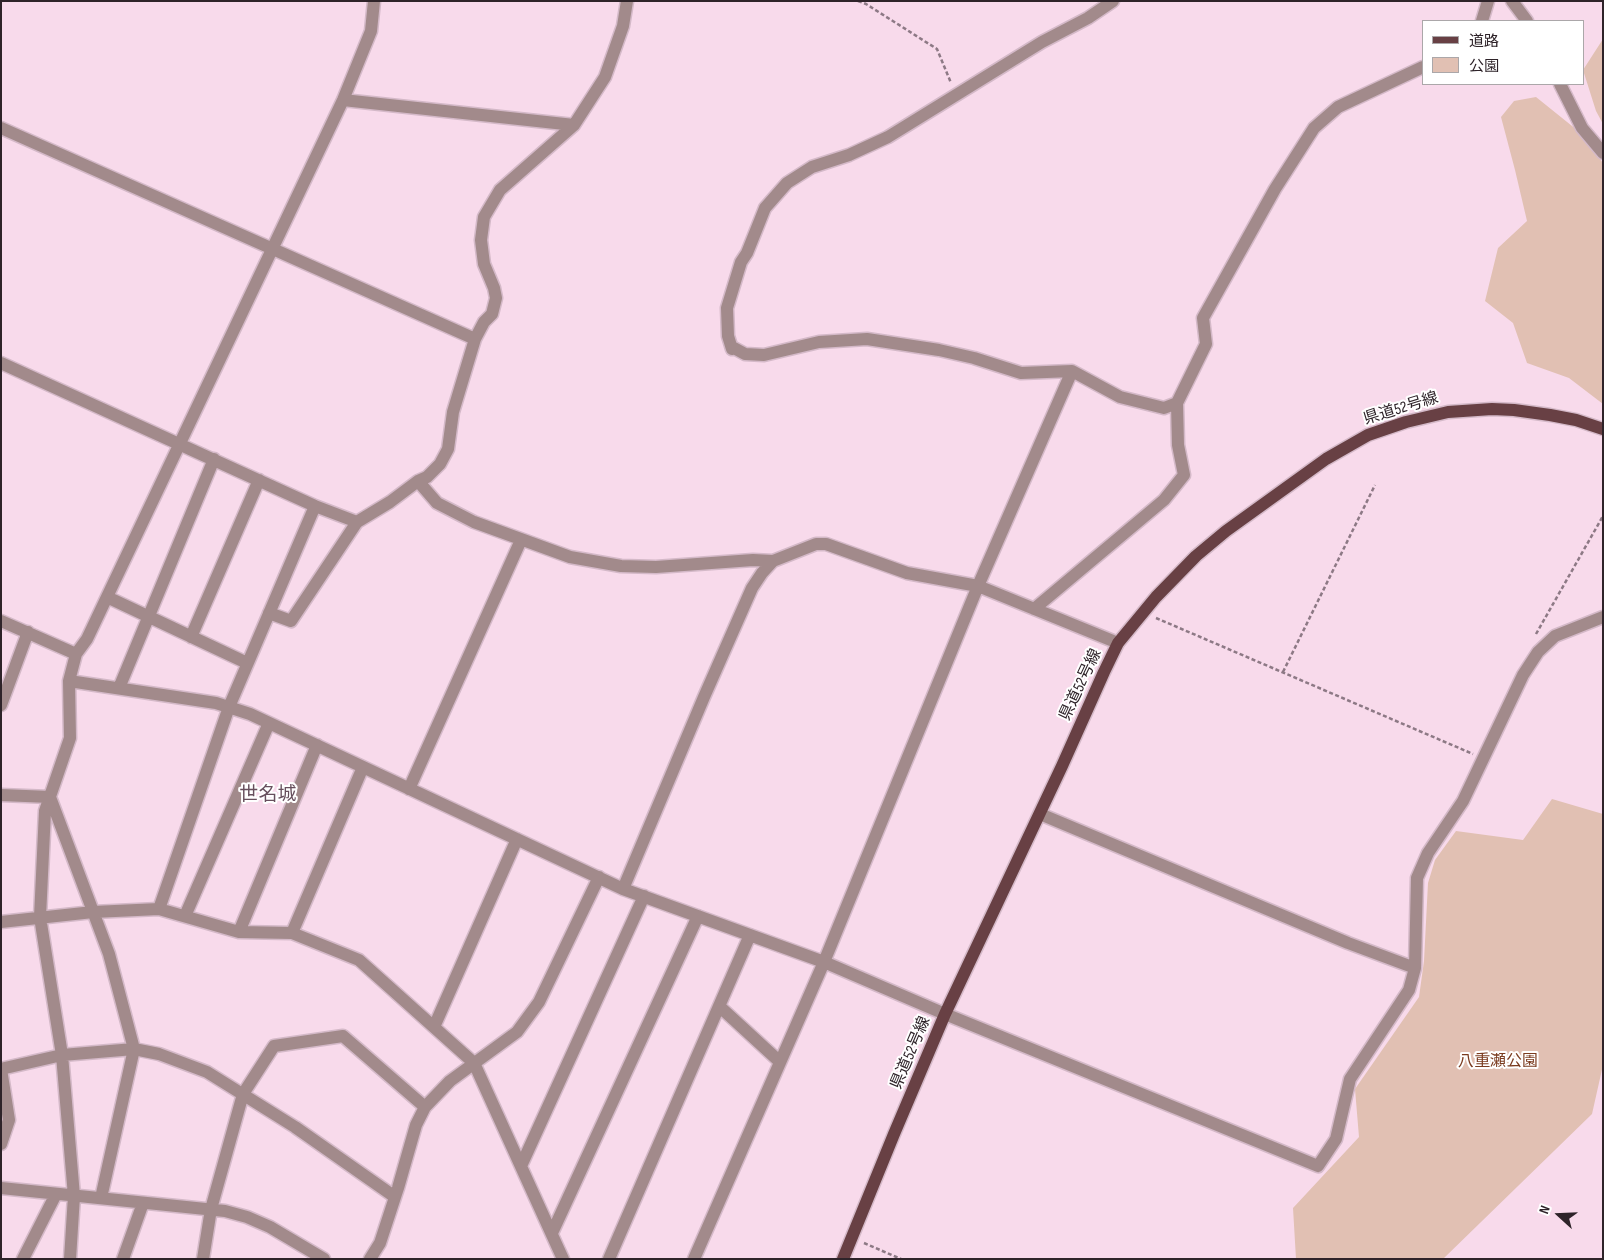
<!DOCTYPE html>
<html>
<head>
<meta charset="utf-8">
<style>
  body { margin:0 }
  #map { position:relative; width:1604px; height:1260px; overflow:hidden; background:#f8daeb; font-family:"Sofia Sans Condensed","Noto Sans JP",sans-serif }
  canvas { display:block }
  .frame { position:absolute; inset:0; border:2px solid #2e2329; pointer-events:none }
  .legend { position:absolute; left:1422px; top:20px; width:162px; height:65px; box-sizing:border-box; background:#fff; border:1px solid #aba7a9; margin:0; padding:6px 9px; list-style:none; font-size:15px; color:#2e2329 }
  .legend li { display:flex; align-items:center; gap:10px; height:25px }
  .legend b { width:25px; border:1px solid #aba7a9 }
  .north { position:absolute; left:1534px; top:1190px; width:50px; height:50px; -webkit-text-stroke:4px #fff; paint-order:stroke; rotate:290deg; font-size:14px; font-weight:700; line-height:20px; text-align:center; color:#2e2329 }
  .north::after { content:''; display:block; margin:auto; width:18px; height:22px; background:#2e2329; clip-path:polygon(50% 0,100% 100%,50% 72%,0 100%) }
</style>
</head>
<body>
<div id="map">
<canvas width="1604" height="1260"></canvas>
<div class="frame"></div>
<ul class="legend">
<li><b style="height:6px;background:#684044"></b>道路</li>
<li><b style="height:14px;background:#e1c0b3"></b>公園</li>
</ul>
<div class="north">N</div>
</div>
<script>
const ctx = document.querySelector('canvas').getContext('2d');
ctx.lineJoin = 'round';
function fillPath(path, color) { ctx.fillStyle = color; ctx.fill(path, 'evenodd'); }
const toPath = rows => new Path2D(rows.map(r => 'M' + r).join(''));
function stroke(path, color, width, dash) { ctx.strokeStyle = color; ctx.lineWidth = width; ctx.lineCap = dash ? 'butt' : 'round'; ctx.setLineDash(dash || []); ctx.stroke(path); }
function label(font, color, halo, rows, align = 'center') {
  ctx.font = font + ' "Sofia Sans Condensed","Noto Sans JP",sans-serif'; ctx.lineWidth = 4; ctx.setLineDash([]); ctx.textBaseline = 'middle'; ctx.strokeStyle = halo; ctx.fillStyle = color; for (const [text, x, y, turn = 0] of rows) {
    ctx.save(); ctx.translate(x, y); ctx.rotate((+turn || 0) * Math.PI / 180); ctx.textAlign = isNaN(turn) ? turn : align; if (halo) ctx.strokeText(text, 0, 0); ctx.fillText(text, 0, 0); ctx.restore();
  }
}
fillPath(toPath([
  [1603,39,1603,124,1596,111,1583,70],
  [1536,97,1577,130,1603,163,1603,404,1569,378,1527,363,1513,323,1485,301,1498,248,1527,221,1515,170,1501,117,1514,101],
  [1552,799,1603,814,1603,1065,1592,1114,1443,1259,1296,1259,1293,1208,1359,1137,1355,1089,1419,997,1424,961,1428,883,1435,860,1456,831,1523,840]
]), '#e1c0b3');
const minor = toPath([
  [1113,1,1088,18,1042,42,888,137,849,155,812,167,787,183,765,208,747,253,741,262,727,308,728,336,732,349,734,348,745,354,764,355,819,342,867,339,939,350,974,358,1021,373,1072,371,1120,397,1164,408,1177,403,1206,344,1203,318,1275,189,1314,128,1338,107,1423,67],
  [1512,1,1527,21],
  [1482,21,1488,1],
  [1560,84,1582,128,1603,153],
  [343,100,574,125],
  [1,128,475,339],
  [1,363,315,506,357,522,390,502,418,481,427,477,440,464,448,449,453,412,475,339,484,322,492,314,496,298,494,288,484,264,481,240,484,217,500,190,574,125,605,77,623,26,627,1],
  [418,481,437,503,474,522,570,557,621,566,656,567,753,560,773,561],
  [107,597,247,663],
  [1034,609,1164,500,1184,475,1178,445,1177,403],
  [269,613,291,621,357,522],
  [1,621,76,654],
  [191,637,259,480],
  [69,681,216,703,250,714,623,889,824,962,945,1014,1318,1166,1336,1139,1350,1079,1409,990,1415,968],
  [119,688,214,459],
  [1,705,28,632],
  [409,789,521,540],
  [1,795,50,797,109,954,134,1049,101,1198],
  [1040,814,1348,943,1415,968,1417,878,1428,853,1463,801,1523,675,1538,652,1555,636,1603,617],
  [623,889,704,697,752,588,762,573,773,561,816,544,826,544,907,573,978,586,1118,643],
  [159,909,229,707,315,506],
  [185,916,269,723],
  [1,922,93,912,159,909,239,932,292,933,359,960,474,1063,563,1259],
  [239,932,317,745],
  [292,933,363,767],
  [719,1006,780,1062],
  [434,1027,517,839],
  [1,1069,62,1055,134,1049,159,1054,207,1072,295,1127,395,1197],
  [1,1069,9,1120,1,1144],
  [521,1166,644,896],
  [1,1188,225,1211,247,1217,270,1227,324,1259],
  [552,1233,698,916],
  [23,1259,56,1194],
  [70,1259,74,1196,62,1055,40,917,45,811,70,738,69,681,76,654,87,639,343,100,371,31,374,1],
  [123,1259,143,1203],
  [203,1259,211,1209,243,1094,274,1046,343,1036,425,1107],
  [370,1259,380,1243,398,1188,416,1125,425,1107,450,1081,517,1032,539,1002,599,877],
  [609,1259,750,935],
  [694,1259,824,962,978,586,1072,371]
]);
const major = toPath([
  [843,1259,894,1134,945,1014,1062,766,1104,672,1118,643,1156,597,1196,556,1226,531,1326,459,1368,435,1406,422,1448,412,1492,409,1514,410,1550,415,1576,420,1603,429]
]);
stroke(minor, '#d4b9c8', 15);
stroke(major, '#d4b9c8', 15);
stroke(toPath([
  [858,1,866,4,937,49,951,83],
  [1156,618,1473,754],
  [1536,634,1603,516],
  [1283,672,1375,485],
  [864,1243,901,1259]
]), '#8d7985', 2.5, [4, 2.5]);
stroke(minor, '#a28a8b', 12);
stroke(major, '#684044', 12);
label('16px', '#2e2329', '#fff', [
  ["県道52号線",1401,409,-17],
  ["県道52号線",1081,685,-65],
  ["県道52号線",911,1053,-67]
]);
label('16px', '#7b3c20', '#fff', [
  ["八重瀬公園",1498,1062]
]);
label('19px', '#674f5d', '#fff', [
  ["世名城",268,795]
]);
</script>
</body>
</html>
